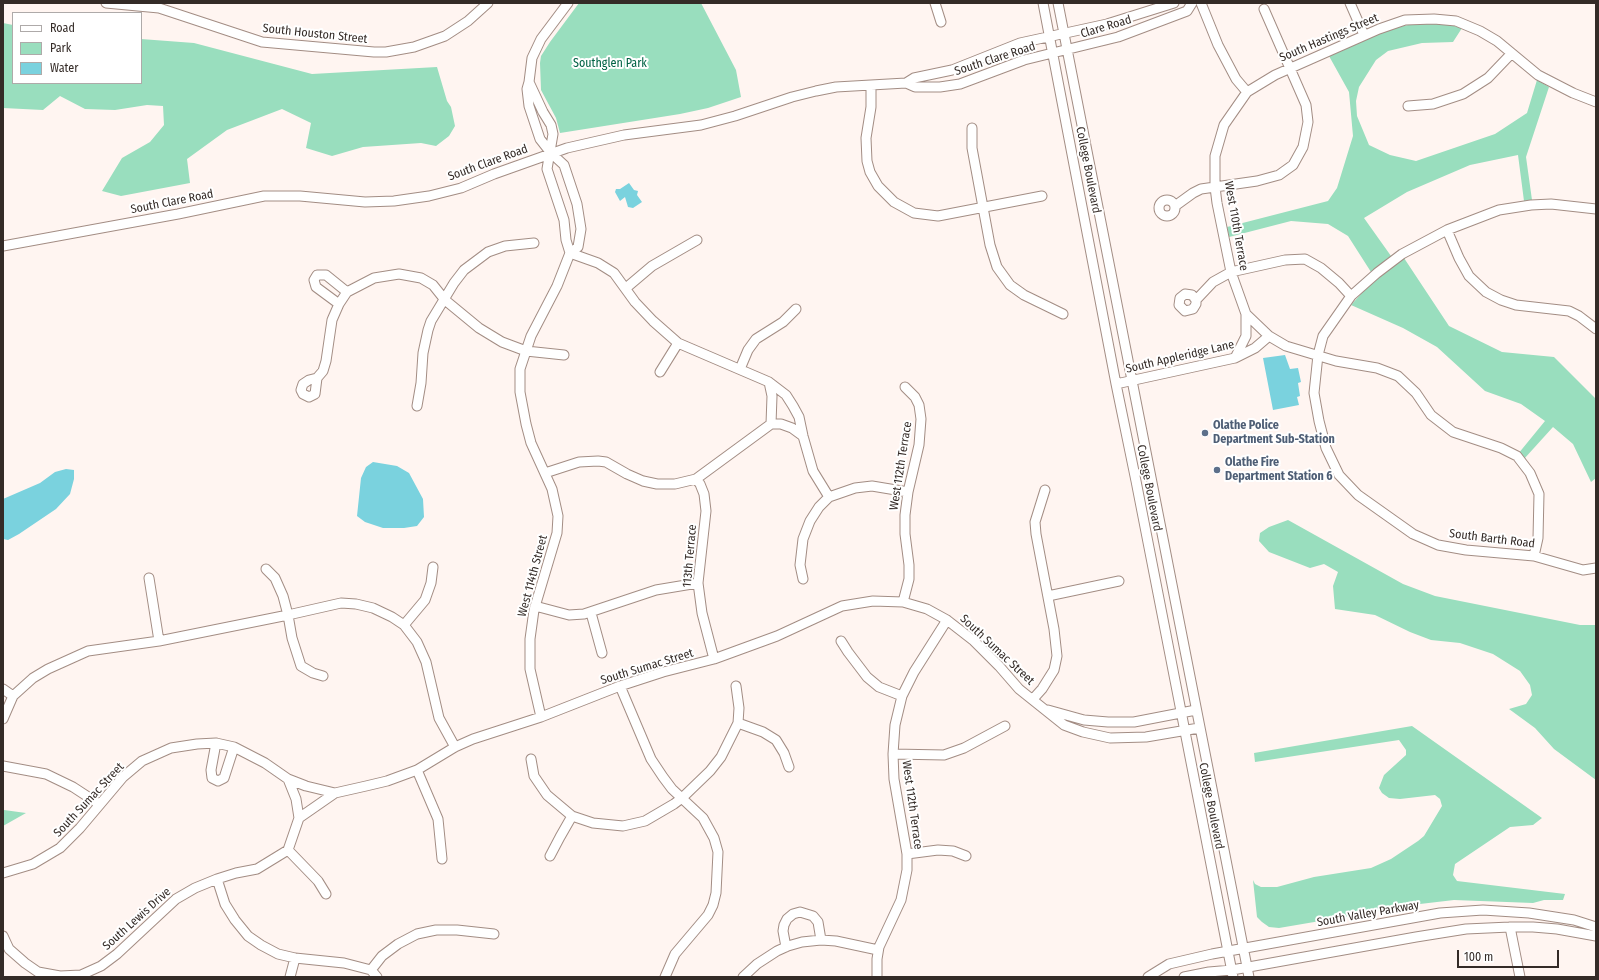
<!DOCTYPE html>
<html>
<head>
<meta charset="utf-8">
<style>
  body { margin:0 }
  #map { position:relative; width:1599px; height:980px; overflow:hidden; background:#fff5f1; font-family:"Fira Sans Condensed",sans-serif }
  canvas { display:block }
  .frame { position:absolute; inset:0; border:4px solid #342b27; pointer-events:none }
  .legend { position:absolute; left:12px; top:12px; width:130px; height:72px; box-sizing:border-box; background:#fff; border:1px solid #aeaaa9; margin:0; padding:5px 7px; list-style:none; font-size:12px; color:#342b27 }
  .legend li { display:flex; align-items:center; gap:8px; height:20px }
  .legend b { width:20px; border:1px solid #aeaaa9 }
  .scale { position:absolute; left:1457px; top:950px; width:102px; height:18px; box-sizing:border-box; border:2px solid #342b27; border-top:0; padding-left:5px; font-size:12px; line-height:14px; white-space:nowrap; color:#342b27; -webkit-text-stroke:3px #fff; paint-order:stroke }
</style>
</head>
<body>
<div id="map">
<canvas width="1599" height="980"></canvas>
<div class="frame"></div>
<ul class="legend">
<li><b style="height:5px;background:#fff"></b>Road</li>
<li><b style="height:11px;background:#99debe"></b>Park</li>
<li><b style="height:11px;background:#7ad2de"></b>Water</li>
</ul>
<div class="scale">100 m</div>
</div>
<script>
const ctx = document.querySelector('canvas').getContext('2d');
ctx.lineJoin = 'round';
function fillPath(path, color) { ctx.fillStyle = color; ctx.fill(path, 'evenodd'); }
const toPath = rows => new Path2D(rows.map(r => 'M' + r).join(''));
function stroke(path, color, width, dash) { ctx.strokeStyle = color; ctx.lineWidth = width; ctx.lineCap = dash ? 'butt' : 'round'; ctx.setLineDash(dash || []); ctx.stroke(path); }
function label(font, color, halo, rows, align = 'center') {
  ctx.font = font + ' "Fira Sans Condensed",sans-serif'; ctx.lineWidth = 4; ctx.setLineDash([]); ctx.textBaseline = 'middle'; ctx.strokeStyle = halo; ctx.fillStyle = color; for (const [text, x, y, turn = 0] of rows) {
    ctx.save(); ctx.translate(x, y); ctx.rotate((+turn || 0) * Math.PI / 180); ctx.textAlign = isNaN(turn) ? turn : align; if (halo) ctx.strokeText(text, 0, 0); ctx.fillText(text, 0, 0); ctx.restore();
  }
}
fillPath(toPath([
  [579,3,701,3,736,70,741,97,708,108,680,114,560,133,556,118,541,90,540,63,541,56,550,42],
  [1423,22,1442,23,1462,28,1453,42,1422,43,1388,51,1376,60,1359,87,1356,101,1357,116,1369,145,1390,155,1416,161,1495,134,1527,113,1537,80,1549,87,1526,157,1532,200,1524,201,1518,155,1470,165,1407,192,1364,218,1391,256,1371,272,1348,236,1328,224,1291,221,1229,237,1227,227,1328,201,1337,188,1353,136,1349,92,1329,56,1393,28],
  [3,23,13,25,13,83,141,83,141,39,194,43,312,74,437,67,447,101,451,107,455,126,449,136,436,146,421,143,363,147,332,156,306,148,311,123,282,109,227,130,187,159,190,183,121,196,102,191,122,158,150,142,164,125,163,106,147,105,115,110,85,109,60,96,43,110,3,108],
  [1404,258,1449,326,1502,352,1554,357,1596,399,1596,478,1591,482,1573,444,1553,427,1524,459,1518,454,1545,421,1521,404,1485,391,1437,347,1403,328,1351,305,1370,284],
  [1288,520,1403,584,1435,596,1580,625,1596,625,1596,780,1554,749,1535,728,1509,709,1526,704,1532,695,1530,685,1520,671,1493,654,1460,643,1431,640,1410,632,1375,615,1335,609,1333,586,1338,572,1324,564,1310,568,1269,552,1259,541,1260,533,1269,527],
  [1412,726,1542,818,1533,825,1510,827,1455,864,1453,875,1457,881,1565,894,1563,900,1544,900,1533,903,1454,900,1420,904,1279,928,1269,927,1262,922,1257,917,1253,880,1255,884,1261,887,1277,887,1314,877,1371,868,1391,859,1418,841,1424,836,1442,806,1440,799,1435,795,1400,799,1389,798,1382,793,1379,788,1384,775,1406,755,1406,750,1399,740,1255,762,1254,753],
  [3,810,4,810,26,813,3,826]
]), '#99debe');
fillPath(toPath([
  [629,183,634,190,638,191,637,195,642,202,633,208,628,207,625,197,620,201,615,192,616,189,620,189],
  [1285,355,1290,369,1298,368,1301,382,1298,383,1300,396,1297,397,1299,405,1273,410,1263,358],
  [373,462,397,466,409,473,423,499,424,517,417,526,404,528,383,528,365,522,357,516,361,478,366,467],
  [66,469,74,470,74,479,70,494,56,509,19,534,8,540,3,539,3,499,40,483,55,472]
]), '#7ad2de');
const minor = toPath([
  [106,3,159,8,262,42,374,52,386,52,414,47,445,36,468,21,488,3],
  [935,3,941,22],
  [1043,3,1116,384,1136,481,1233,977],
  [1058,3,1249,977],
  [1201,3,1218,45,1236,79,1247,92],
  [1350,3,1364,35],
  [529,82,543,112,551,125,553,134,547,169,564,220,566,240,570,253],
  [906,83,915,87,940,87,960,84,1024,60,1118,37,1187,11,1192,3],
  [871,85,871,107,866,138,867,161,870,172,878,186,894,202,914,213,938,216,1042,196],
  [1408,106,1433,104,1463,94,1488,78,1511,54],
  [972,128,972,148,990,245,997,267,1010,285,1024,295,1063,314],
  '1159 208a8 8 0 1 1 16 0a8 8 0 1 1-16 0Z',
  [1175,206,1193,193,1201,189,1257,181,1279,175,1293,165,1303,147,1308,122,1306,105,1264,9],
  [1596,209,1551,204,1531,205,1499,210,1447,230,1402,254,1377,273,1351,296,1323,336,1318,355,1314,393,1319,421,1326,448,1339,475,1358,495,1413,534,1438,545,1466,550,1534,556,1583,570,1596,568],
  [1447,230,1459,258,1469,276,1486,292,1501,300,1516,305,1569,311,1579,316,1596,329],
  [3,246,178,214,264,196,300,196,365,202,394,201,429,196,461,188,494,174,567,148,624,135,701,125,735,116,792,97,816,91,836,87,906,83,914,78,952,70,1020,43,1107,24,1174,3],
  [570,253,598,263,614,273,635,302,653,321,678,343,769,382,786,395,793,406,799,417,803,436,813,471,829,497],
  [626,288,652,266,697,240],
  [1196,300,1192,295,1185,294,1180,298,1179,305,1185,311,1193,309,1196,304,1196,300,1213,282,1231,272,1285,260,1305,259,1321,268,1339,283,1351,296],
  [339,304,316,287,314,280,317,275,326,275,347,292],
  [1235,358,1246,336,1246,314],
  [740,369,748,350,756,339,783,322,796,309],
  [660,372,678,343],
  [317,378,315,394,309,397,303,394,301,390,303,384,309,380,317,378,323,371,326,361,332,320,339,304,347,292,374,278,399,274,421,278,433,285,445,300,479,328,502,342,526,351,564,355],
  [1116,384,1235,358,1255,348,1269,336],
  [417,406,421,383,423,353,428,330,431,321,454,283,464,270,488,252,505,246,534,243],
  [771,424,781,424,792,428,803,436],
  [545,473,579,462,598,461,606,462,627,474,643,481,657,484,675,484,696,479,771,424,772,396,769,382],
  [696,479,700,484,704,494,706,511,698,583,702,613,714,659],
  [1534,556,1538,538,1539,494,1530,473,1517,456,1501,448,1453,432,1431,415,1416,393,1398,376,1377,368,1336,361,1286,346,1269,336,1246,314,1231,272,1217,203,1215,187,1215,156,1224,125,1247,92,1275,75,1379,29,1405,20,1434,19,1456,21,1480,31,1497,41,1538,75,1573,93,1596,102],
  [266,569,275,578,283,596,288,615,341,603,356,604,373,608,392,617,404,625,417,642,426,662,439,718,455,747],
  [149,578,159,641,288,615,292,638,301,666,313,673,323,676],
  [803,579,800,565,803,539,810,521,819,507,829,497,855,488,872,486,908,492],
  [1048,596,1119,581],
  [903,602,909,579,909,565,905,534,905,515,908,492,919,445,921,419,919,405,915,397,905,387],
  [535,606,569,615,584,614,656,590,698,583],
  [591,613,602,653],
  [404,625,425,600,431,583,433,567],
  [841,641,848,652,867,677,879,687,902,696],
  [620,686,651,759,663,777,672,789,703,818,714,838,718,852,716,893,713,905,708,915,675,954,665,977],
  [3,689,13,696],
  [1033,699,1042,689,1054,670,1057,656,1054,629,1036,534,1035,522,1045,490],
  [1048,710,1084,720,1108,722,1134,722,1196,710],
  [541,717,530,669,530,639,534,610,557,533,558,516,552,489,531,443,526,424,520,392,520,369,531,336,557,286,570,253,578,247,581,229,577,204,564,165,551,153,540,139,529,106,527,89,529,82,532,58,541,39,568,3],
  [3,719,13,696,33,678,48,669,88,651,159,641],
  [738,723,763,732,776,740,784,753,789,767],
  [234,747,265,763,288,779,306,786,335,793,366,786,387,781,417,770,455,747,473,739,541,717,620,686,663,672,714,659,777,636,842,606,873,601,903,602,927,609,947,620,974,641,999,666,1019,689,1064,725,1083,732,1110,738,1146,737,1199,728],
  [893,754,944,755,964,748,1005,726],
  [531,759,534,776,547,795,572,816,593,823,623,826,645,821,674,804,682,798,710,771,721,757,738,723,739,708,736,686],
  [3,766,46,774,73,787,99,804],
  [417,770,438,819,442,859],
  [299,818,335,793],
  [288,850,318,881,326,894],
  [907,854,938,850,953,851,966,856],
  [550,856,560,837,572,816],
  [3,873,33,864,60,848,80,828,123,777,142,761,171,748,197,744,216,743,234,747,224,778,218,781,212,778,211,770,216,743],
  [217,879,225,904,235,920,248,936,261,945,278,954,295,958,344,963,371,970,377,977],
  [1510,927,1520,977],
  [3,936,9,949,25,963,38,972,60,976,81,975,101,966,117,954,176,899,195,888,217,879,236,873,257,869,288,850,299,818,296,799,288,779],
  [786,947,783,931,784,925,787,919,793,914,800,912,813,916,818,922,821,940],
  [371,970,382,956,398,944,417,934,436,930,457,930,494,934],
  [290,977,295,958],
  [743,977,757,964,777,951,788,946,802,942,821,940,836,941,878,950],
  [877,977,877,959,879,947,901,900,907,870,907,854,894,779,893,754,895,725,902,696,914,672,947,620],
  [1148,977,1169,964,1212,954,1440,913,1483,910,1529,913,1574,920,1596,927],
  [1184,977,1209,972,1232,970,1416,937,1466,929,1510,927,1533,927,1557,929,1596,936]
]);
stroke(minor, '#a38d84', 11);
stroke(minor, '#fff', 9);
for (const [x, y, r, color] of [
  [1205,433,4,"#5c6f8a"],
  [1217,470,4,"#5c6f8a"]
]) { const dot = new Path2D(); dot.arc(x, y, r, 0, 2 * Math.PI); ctx.fillStyle = color; ctx.fill(dot); stroke(dot, '#fff', 1.5); }
label('12px', '#342b27', '#fff', [
  ["Clare Road",1106,27,-17],
  ["South Houston Street",315,34,6],
  ["South Hastings Street",1329,38,-23],
  ["South Clare Road",995,59,-18],
  ["South Clare Road",488,163,-20],
  ["College Boulevard",1088,170,79],
  ["South Clare Road",172,202,-11],
  ["West 110th Terrace",1236,226,80],
  ["South Appleridge Lane",1180,357,-13],
  ["West 112th Terrace",901,466,-81],
  ["College Boulevard",1149,488,79],
  ["South Barth Road",1492,539,7],
  ["113th Terrace",690,556,-85],
  ["West 114th Street",533,576,-75],
  ["South Sumac Street",997,650,43],
  ["South Sumac Street",647,667,-17],
  ["South Sumac Street",89,800,-47],
  ["West 112th Terrace",912,805,82],
  ["College Boulevard",1211,806,79],
  ["South Valley Parkway",1368,914,-10],
  ["South Lewis Drive",137,919,-42]
]);
label('12px', '#006244', '#fff', [
  ["Southglen Park",610,64]
]);
label('bold 12px', '#4e5e75', '#fff', [
  ["Olathe Police",1213,426],
  ["Department Sub-Station",1213,440],
  ["Olathe Fire",1225,463],
  ["Department Station 6",1225,477]
], 'left');
</script>
</body>
</html>
